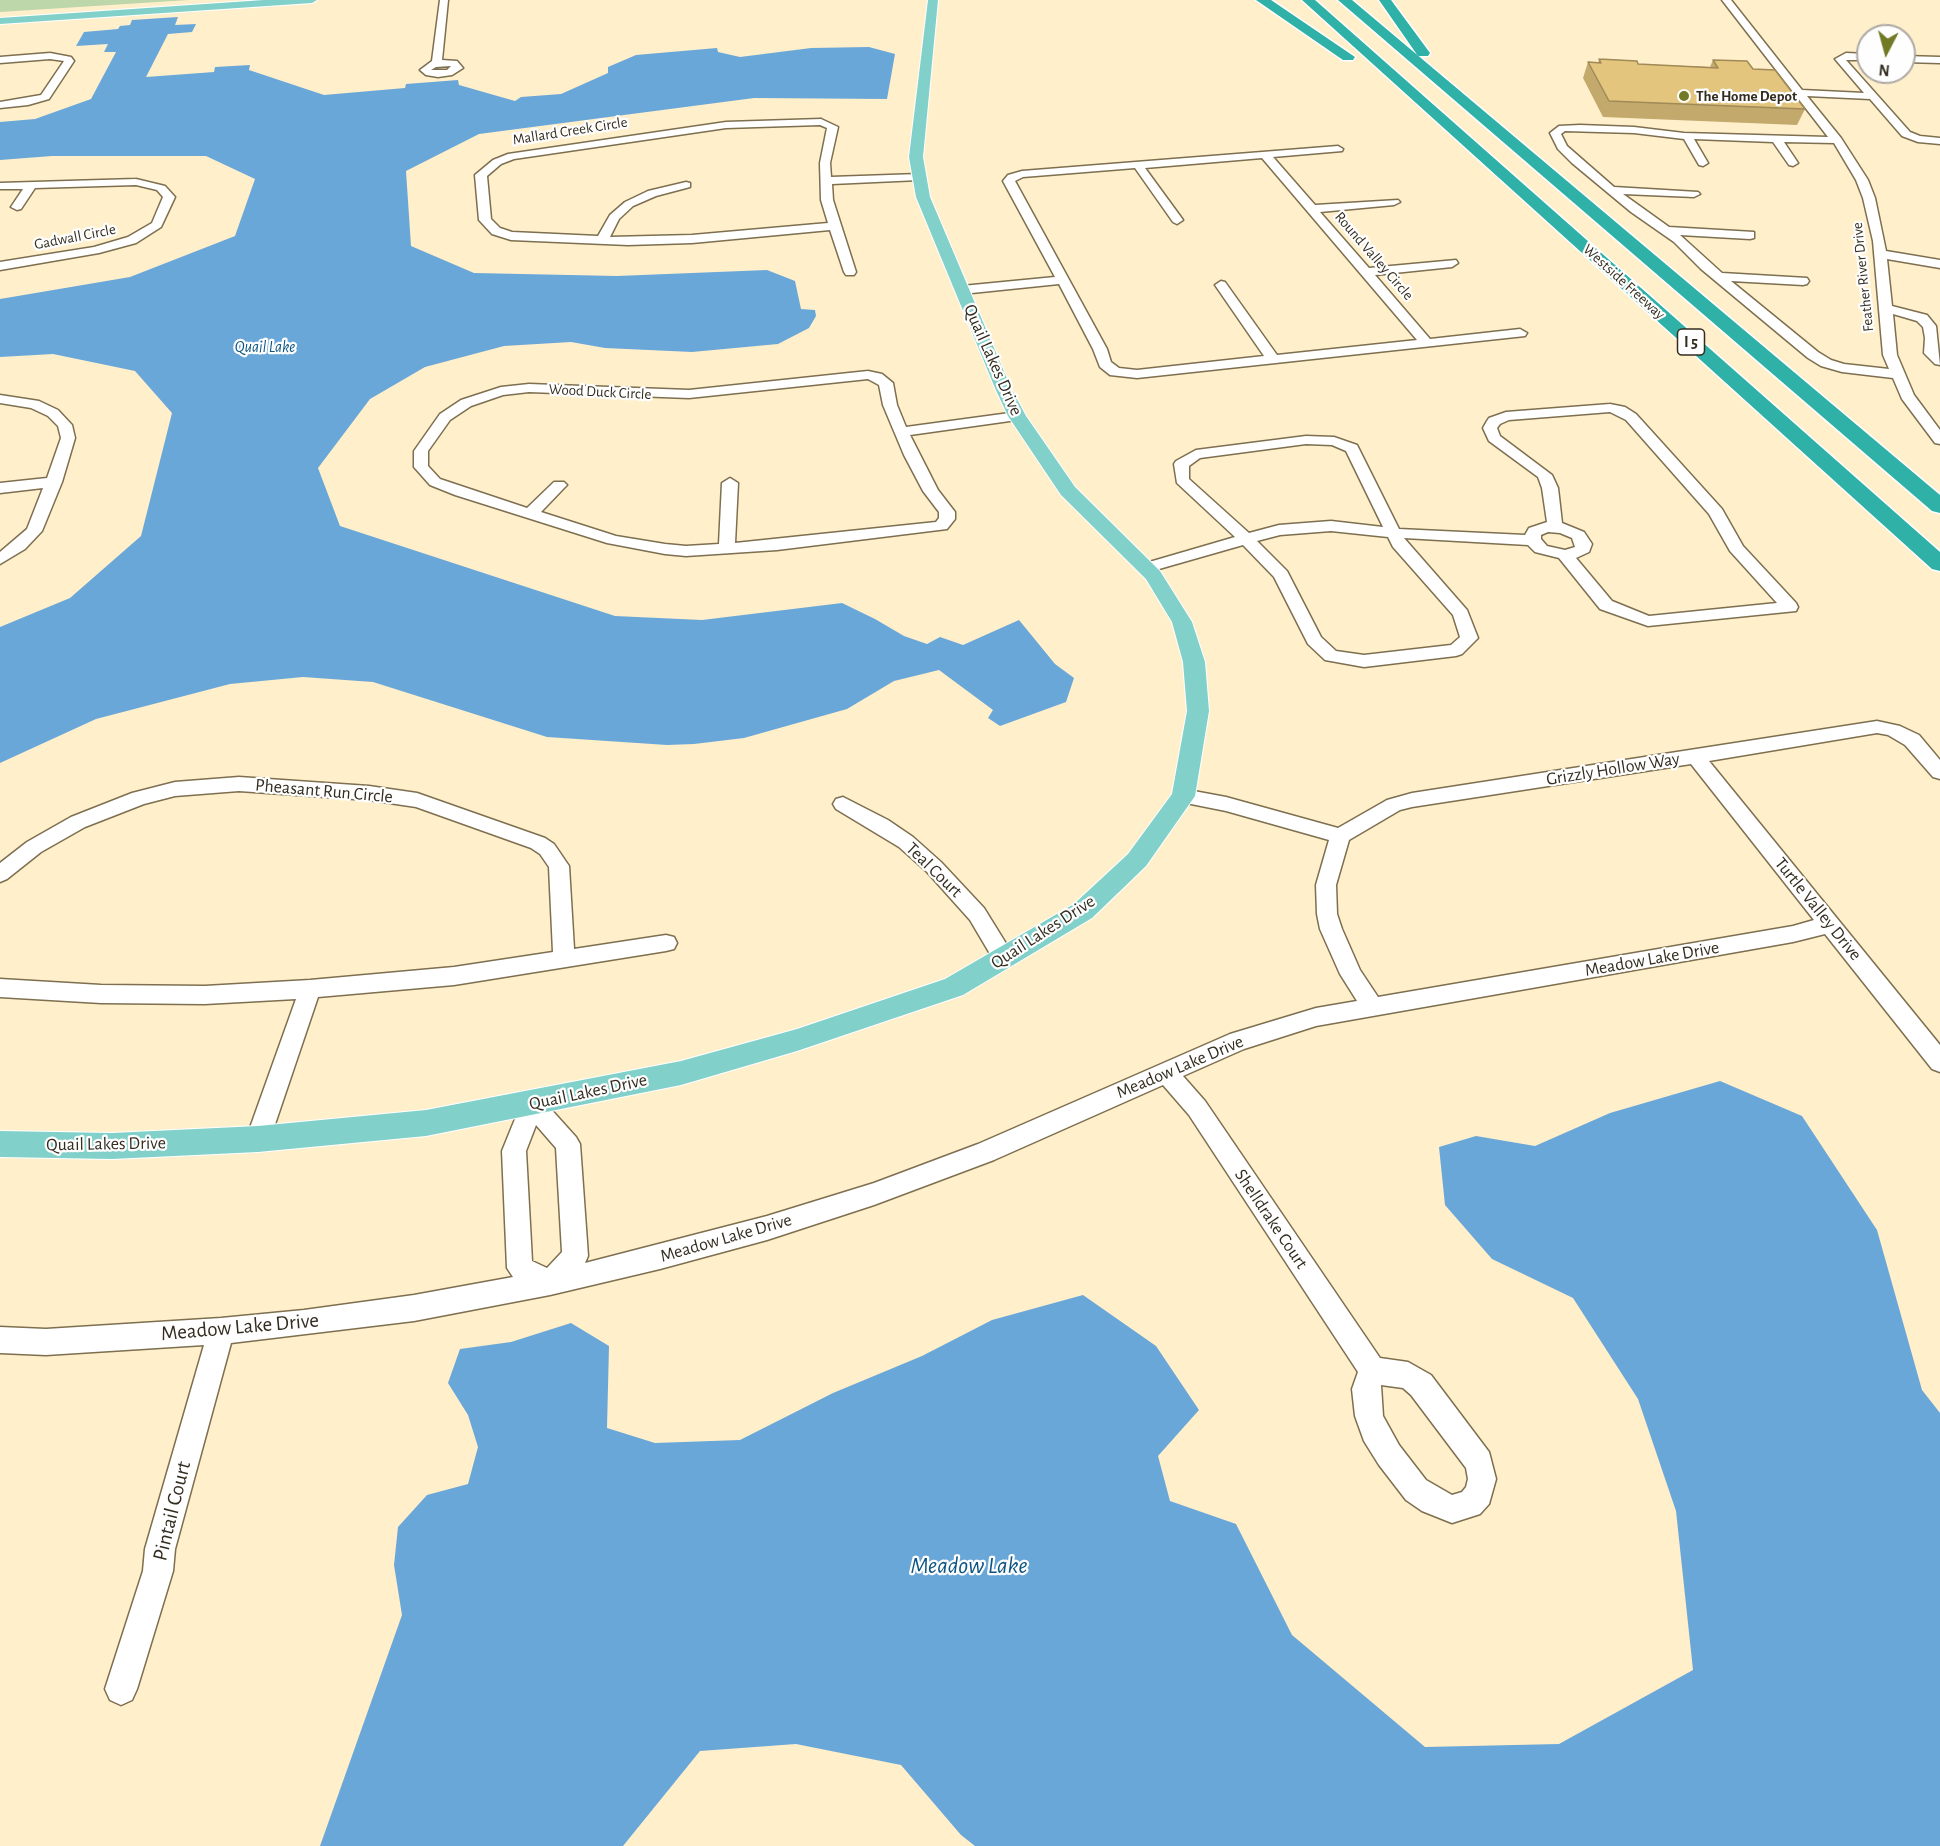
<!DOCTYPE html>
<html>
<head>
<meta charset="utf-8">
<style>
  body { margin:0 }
  #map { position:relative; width:1940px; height:1846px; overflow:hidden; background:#ffefcb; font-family:"Alegreya Sans",sans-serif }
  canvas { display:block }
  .north { position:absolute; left:1856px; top:24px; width:60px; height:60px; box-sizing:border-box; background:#fefefe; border:2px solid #adaaa5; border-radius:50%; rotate:186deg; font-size:16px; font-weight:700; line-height:24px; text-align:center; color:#332d20 }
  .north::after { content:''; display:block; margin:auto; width:21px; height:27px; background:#727a25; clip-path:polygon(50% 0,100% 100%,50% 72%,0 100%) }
</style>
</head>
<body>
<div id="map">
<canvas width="1940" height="1846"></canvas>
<div class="north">N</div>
</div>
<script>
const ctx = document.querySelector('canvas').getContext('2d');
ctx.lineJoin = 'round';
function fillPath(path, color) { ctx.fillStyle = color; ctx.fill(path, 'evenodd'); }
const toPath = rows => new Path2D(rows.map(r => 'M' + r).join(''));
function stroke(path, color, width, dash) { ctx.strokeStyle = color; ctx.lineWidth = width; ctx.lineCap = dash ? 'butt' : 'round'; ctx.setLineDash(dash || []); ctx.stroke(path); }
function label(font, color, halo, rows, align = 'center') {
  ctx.font = font + ' "Alegreya Sans",sans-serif'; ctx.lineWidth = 4.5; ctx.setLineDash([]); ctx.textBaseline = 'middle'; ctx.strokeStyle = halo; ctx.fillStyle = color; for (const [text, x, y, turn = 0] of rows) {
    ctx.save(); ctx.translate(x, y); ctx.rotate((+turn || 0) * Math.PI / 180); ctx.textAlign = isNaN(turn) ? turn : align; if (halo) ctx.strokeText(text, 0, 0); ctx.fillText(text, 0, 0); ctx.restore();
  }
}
fillPath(toPath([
  [0,0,189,0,0,12]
]), '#bdd6aa');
fillPath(toPath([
  [178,17,175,25,196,24,192,32,168,34,146,77,214,72,215,67,250,65,249,70,324,95,405,88,406,84,458,80,459,85,515,101,521,97,561,94,608,73,608,67,636,55,717,48,718,52,740,57,811,48,869,47,895,54,887,99,754,98,479,134,406,171,411,246,474,273,617,276,767,270,795,281,801,309,815,310,816,316,809,328,778,344,692,352,605,348,571,342,504,346,425,367,370,399,318,468,340,526,615,616,702,620,842,603,875,619,904,636,927,644,940,637,963,645,1019,620,1055,664,1074,678,1066,702,1000,726,988,718,993,710,939,670,894,681,847,709,744,738,694,744,667,745,547,737,373,682,303,677,230,684,96,719,0,763,0,627,70,598,141,536,172,413,135,371,53,354,0,357,0,299,130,277,235,236,255,179,206,156,52,156,0,160,0,122,35,119,91,99,116,52,104,52,108,44,76,46,84,32,118,29,120,26,130,25,132,20],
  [1720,1081,1802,1116,1877,1230,1922,1390,1940,1413,1940,1846,975,1846,961,1835,901,1765,796,1744,700,1751,623,1846,320,1846,402,1615,394,1565,398,1527,427,1495,468,1484,478,1447,468,1415,448,1383,460,1349,511,1342,571,1323,609,1346,607,1428,655,1443,740,1440,833,1393,922,1356,992,1320,1083,1295,1156,1346,1199,1410,1158,1456,1170,1501,1236,1524,1292,1635,1425,1747,1559,1744,1693,1670,1676,1511,1638,1399,1573,1298,1492,1259,1445,1205,1439,1147,1476,1136,1535,1146,1610,1113]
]), '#6aa7d9');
const minor = toPath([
  [440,0,448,0,442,60,457,61,463,68,452,75,438,77,426,75,420,70,432,61,440,0],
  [451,66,447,70,431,70,436,67,451,66],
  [1722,0,1731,0,1802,90,1864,93,1835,59,1846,53,1868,54,1868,60,1846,60,1910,132,1920,136,1940,138,1940,144,1918,142,1902,136,1870,99,1807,96,1841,138,1868,180,1875,198,1886,251,1940,260,1940,268,1887,259,1892,306,1927,315,1936,326,1940,365,1935,364,1924,353,1925,338,1923,327,1917,321,1893,314,1897,355,1914,395,1940,430,1940,444,1935,443,1902,399,1893,378,1842,372,1821,366,1808,358,1701,269,1674,242,1631,212,1572,163,1558,149,1550,133,1559,126,1580,125,1634,127,1684,133,1828,137,1722,0],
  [1565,131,1634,133,1684,139,1699,165,1703,166,1708,163,1694,139,1773,142,1789,165,1793,166,1798,163,1784,142,1834,143,1856,180,1863,198,1873,241,1883,355,1889,369,1844,364,1831,360,1818,352,1731,281,1803,285,1807,284,1809,281,1807,278,1722,273,1680,235,1750,239,1754,238,1754,232,1669,227,1623,194,1694,197,1700,194,1698,192,1614,187,1567,146,1561,134,1565,131],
  [50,53,71,57,74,61,49,99,28,105,0,108,0,102,41,95,64,61,50,59,0,63,0,57,50,53],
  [1904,56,1940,57,1940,63,1904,62,1904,56],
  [821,119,838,127,830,163,831,177,919,174,925,177,919,180,832,184,833,200,856,272,854,275,846,275,844,272,830,230,692,243,628,245,511,240,492,234,479,220,475,175,493,160,508,154,726,122,821,119],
  [820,125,827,128,820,163,821,200,828,223,692,235,610,237,619,219,633,206,656,196,690,187,690,183,686,182,648,191,625,202,610,215,598,236,512,232,500,228,491,219,487,176,501,164,514,159,726,128,820,125],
  [1338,146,1343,149,1342,151,1273,157,1315,205,1398,200,1400,202,1394,205,1320,212,1369,268,1456,260,1458,263,1452,267,1375,275,1430,339,1520,329,1527,333,1525,336,1137,378,1110,375,1100,367,1093,349,1059,284,962,294,956,290,962,286,1055,277,1003,181,1008,175,1022,171,1338,146],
  [1262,158,1417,340,1277,355,1225,282,1221,281,1215,285,1264,356,1137,370,1119,368,1111,362,1107,349,1015,181,1023,177,1135,168,1173,222,1177,224,1183,220,1145,168,1262,158],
  [136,179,165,186,175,197,161,227,136,243,99,253,0,270,0,262,94,247,128,237,152,223,163,197,157,190,136,185,35,188,21,209,17,210,11,207,23,189,0,189,0,183,136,179],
  [868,371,882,374,893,383,897,405,906,427,1017,412,1024,416,1017,420,910,435,938,490,955,512,955,519,947,529,777,550,686,556,665,554,607,543,455,495,430,485,414,467,414,451,440,414,461,400,501,387,529,384,689,390,868,371],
  [868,379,879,385,883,405,904,455,923,491,939,512,939,518,936,522,735,543,738,483,730,478,722,483,719,544,686,546,665,544,616,536,541,512,564,488,567,485,564,482,554,482,527,508,440,479,428,466,428,451,450,420,471,406,503,395,529,392,689,398,868,379],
  [0,395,39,401,58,410,72,425,75,438,62,482,42,531,25,549,0,564,0,552,27,529,43,488,0,493,0,483,47,478,61,438,58,426,48,416,31,408,0,403,0,395],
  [1610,404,1625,407,1636,414,1722,509,1743,546,1796,603,1798,607,1796,611,1648,626,1600,609,1559,558,1535,552,1528,545,1404,538,1467,610,1478,638,1462,654,1456,656,1364,667,1325,660,1308,644,1274,577,1243,545,1145,573,1137,568,1139,565,1235,537,1177,483,1174,464,1176,461,1196,450,1306,436,1334,437,1357,445,1399,529,1525,535,1529,528,1547,522,1542,488,1538,477,1489,441,1483,428,1487,421,1489,418,1506,412,1610,404],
  [1610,412,1626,420,1709,514,1730,551,1777,603,1649,616,1612,601,1576,558,1589,552,1592,544,1584,532,1562,523,1558,488,1552,475,1500,436,1497,428,1500,424,1509,420,1610,412],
  [1306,444,1332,445,1346,451,1383,527,1331,521,1279,525,1249,533,1189,479,1189,466,1200,458,1306,444],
  [1331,531,1388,537,1393,547,1453,615,1460,637,1451,645,1364,655,1336,651,1321,637,1287,571,1257,541,1280,535,1331,531],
  [1548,532,1560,533,1572,538,1575,547,1565,550,1547,546,1541,539,1541,535,1548,532],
  [1877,721,1900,726,1919,735,1940,760,1940,779,1933,777,1905,745,1888,735,1877,733,1709,761,1940,1045,1940,1072,1932,1069,1825,934,1793,942,1316,1026,1244,1049,1183,1076,1205,1101,1380,1358,1408,1362,1431,1375,1489,1452,1496,1479,1489,1504,1480,1514,1452,1523,1422,1511,1406,1500,1379,1465,1364,1441,1355,1416,1352,1389,1358,1372,1189,1115,1163,1085,994,1160,874,1205,767,1240,660,1269,550,1295,414,1321,231,1343,175,1549,173,1571,137,1689,132,1700,121,1705,110,1700,105,1689,143,1571,145,1549,204,1345,46,1355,0,1353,0,1327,46,1329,221,1318,304,1310,414,1295,513,1277,507,1268,502,1151,524,1097,532,1094,540,1097,576,1137,580,1144,588,1256,585,1263,767,1216,874,1183,978,1144,1230,1034,1316,1008,1357,1001,1340,974,1320,929,1317,914,1316,885,1329,840,1226,811,1176,801,1173,796,1176,791,1183,789,1226,797,1338,828,1387,800,1412,793,1877,721],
  [1691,764,1814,920,1793,926,1378,997,1360,970,1342,929,1337,914,1336,885,1349,840,1400,810,1412,807,1691,764],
  [536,1125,556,1148,562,1252,547,1268,532,1261,526,1151,536,1125],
  [1381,1385,1403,1388,1411,1395,1466,1468,1468,1479,1466,1487,1462,1492,1452,1495,1426,1480,1399,1445,1383,1416,1381,1385],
  [239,777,369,786,417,793,545,838,554,844,569,866,574,949,666,935,674,937,677,943,674,949,666,951,454,985,318,997,270,1139,266,1146,258,1150,250,1146,246,1139,296,999,205,1004,101,1003,0,997,0,979,101,985,205,986,310,980,454,967,553,952,549,867,540,854,531,848,416,807,369,800,239,791,175,796,144,804,85,827,41,852,7,879,0,882,0,863,27,842,71,817,132,793,175,782,239,777],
  [843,797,888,820,913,837,941,862,984,908,1015,958,1012,964,1004,967,996,964,970,920,927,872,899,847,836,809,833,804,836,799,843,797]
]);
const major = toPath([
  [264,0,317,0,312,3,0,24,0,18,264,0],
  [928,0,938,0,923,157,930,197,1011,388,1026,416,1075,487,1160,571,1192,622,1205,662,1209,711,1195,796,1146,866,1092,918,963,995,797,1051,681,1085,426,1136,258,1152,112,1159,0,1157,0,1131,112,1133,258,1126,426,1110,681,1061,797,1029,945,979,1074,904,1128,854,1172,794,1187,711,1183,662,1172,622,1146,579,1061,495,1008,416,995,388,916,197,909,157,928,0]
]);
const highway = toPath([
  [1256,0,1271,0,1355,57,1353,60,1343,60,1256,0],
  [1302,0,1315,0,1940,552,1940,571,1932,569,1302,0],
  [1338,0,1352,0,1940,495,1940,513,1932,511,1338,0],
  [1379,0,1391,0,1430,53,1428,56,1418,56,1379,0]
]);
stroke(minor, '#7d6f4f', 3);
stroke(major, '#fff', 2);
stroke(highway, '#fff', 3);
fillPath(minor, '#fff');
fillPath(major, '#82d0ca');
fillPath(highway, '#2fb1a7');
fillPath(toPath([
  [1599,59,1638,64,1710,67,1713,60,1753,69,1805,109,1797,125,1603,117,1583,78,1588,62,1598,63]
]), '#c3a96c');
const building = toPath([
  [1599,59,1637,61,1638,64,1718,68,1713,60,1747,61,1753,69,1775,70,1805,109,1609,101,1588,62,1601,63,1599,59]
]);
fillPath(building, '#e3c57e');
stroke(building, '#9f8a58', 1.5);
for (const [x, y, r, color] of [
  [1684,96,6,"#727a25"]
]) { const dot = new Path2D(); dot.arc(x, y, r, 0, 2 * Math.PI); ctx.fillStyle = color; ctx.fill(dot); stroke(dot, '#fefefe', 2); }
label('bold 15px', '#332d20', '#fefefe', [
  ["The Home Depot",1696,96]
], 'left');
label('15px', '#332d20', '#fefefe', [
  ["Mallard Creek Circle",570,131,-9],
  ["Gadwall Circle",75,237,-11],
  ["Round Valley Circle",1374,256,49],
  ["Feather River Drive",1863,277,-96],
  ["Westside Freeway",1624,282,42],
  ["Wood Duck Circle",600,392,3]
]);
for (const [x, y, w] of [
  [1691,342,27]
]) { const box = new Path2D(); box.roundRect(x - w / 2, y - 13, w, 26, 4.5); ctx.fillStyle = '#fefefe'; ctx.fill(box); stroke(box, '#332d20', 1.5); }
label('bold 16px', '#332d20', null, [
  ["I 5",1691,342]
]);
label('italic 16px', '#0c5583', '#fefefe', [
  ["Quail Lake",265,347]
]);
label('18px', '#332d20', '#fefefe', [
  ["Quail Lakes Drive",993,360,66],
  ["Grizzly Hollow Way",1613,769,-9],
  ["Pheasant Run Circle",324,791,5],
  ["Teal Court",934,870,44],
  ["Turtle Valley Drive",1818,909,51],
  ["Quail Lakes Drive",1043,932,-33],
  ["Meadow Lake Drive",1652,959,-10],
  ["Meadow Lake Drive",1180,1067,-23],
  ["Quail Lakes Drive",588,1092,-12],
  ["Quail Lakes Drive",106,1144,-1],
  ["Shelldrake Court",1271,1219,56],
  ["Meadow Lake Drive",726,1238,-16]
]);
label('21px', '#332d20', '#fefefe', [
  ["Meadow Lake Drive",240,1327,-5],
  ["Pintail Court",172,1511,-76]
]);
label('italic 24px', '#0c5583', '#fefefe', [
  ["Meadow Lake",969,1566]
]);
</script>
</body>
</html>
